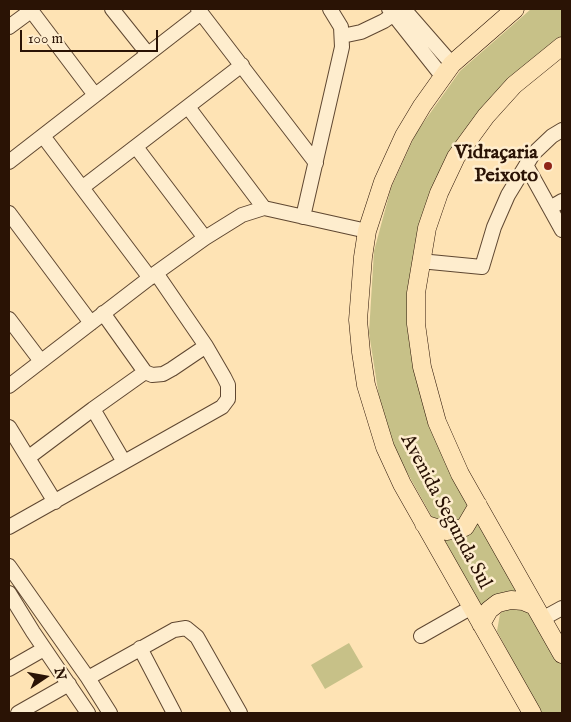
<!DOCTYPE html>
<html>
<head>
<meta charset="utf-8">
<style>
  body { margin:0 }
  #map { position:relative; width:571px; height:722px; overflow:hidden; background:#fee3b4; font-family:"IM FELL English",serif }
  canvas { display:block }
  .frame { position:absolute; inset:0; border:10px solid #2a1305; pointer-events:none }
  .north { position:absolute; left:20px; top:652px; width:50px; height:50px; -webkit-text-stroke:4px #feedce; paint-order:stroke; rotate:78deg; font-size:14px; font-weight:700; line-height:20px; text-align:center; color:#2a1305 }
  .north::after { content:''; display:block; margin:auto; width:18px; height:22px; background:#2a1305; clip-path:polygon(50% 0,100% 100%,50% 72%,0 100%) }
  .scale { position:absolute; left:20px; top:30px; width:138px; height:22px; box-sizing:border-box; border:2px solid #2a1305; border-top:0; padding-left:6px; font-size:15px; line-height:18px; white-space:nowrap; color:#2a1305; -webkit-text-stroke:4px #feedce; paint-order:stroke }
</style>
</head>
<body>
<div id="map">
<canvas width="571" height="722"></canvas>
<div class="frame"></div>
<div class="north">N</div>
<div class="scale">100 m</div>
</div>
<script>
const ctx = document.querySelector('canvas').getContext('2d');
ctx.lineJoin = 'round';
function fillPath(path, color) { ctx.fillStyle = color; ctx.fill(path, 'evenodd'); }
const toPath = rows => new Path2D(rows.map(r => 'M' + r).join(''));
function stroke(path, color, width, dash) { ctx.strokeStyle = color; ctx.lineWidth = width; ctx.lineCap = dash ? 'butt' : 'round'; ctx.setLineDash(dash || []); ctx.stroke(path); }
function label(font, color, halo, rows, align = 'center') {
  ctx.font = font + ' "IM FELL English",serif'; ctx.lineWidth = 5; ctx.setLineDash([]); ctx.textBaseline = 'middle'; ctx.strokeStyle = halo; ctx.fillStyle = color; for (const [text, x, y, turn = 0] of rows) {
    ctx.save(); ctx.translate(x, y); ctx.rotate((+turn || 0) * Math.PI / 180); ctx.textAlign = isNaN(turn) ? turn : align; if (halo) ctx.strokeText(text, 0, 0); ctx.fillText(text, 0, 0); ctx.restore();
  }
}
fillPath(toPath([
  [531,9,562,9,562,41,446,165,412,333,468,500,467,512,461,521,453,524,432,517,394,449,379,397,369,333,374,251,391,188,416,133,460,71],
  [481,518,524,594,507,592,490,601,484,611,439,530],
  [509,606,527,610,550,649,562,664,562,713,540,713,497,631,500,614],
  [349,643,363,667,325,689,311,665]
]), '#c7c188');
const minor = toPath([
  [30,9,95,95],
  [112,9,148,54],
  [198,9,316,163],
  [389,9,442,76],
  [404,9,452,64],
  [9,27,32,10],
  [342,36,361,32,384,21,394,14],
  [188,107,264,208],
  [43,136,150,278],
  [136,147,205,238],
  [9,162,201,13],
  [526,165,562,230],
  [83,187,242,65],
  [550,208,562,201],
  [9,213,91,323],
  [303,217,342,47,341,27,330,9],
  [420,261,482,267,494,227,508,195,533,154,552,136,562,130],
  [103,313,145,372,152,375,163,374,172,369,206,346],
  [9,319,40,360],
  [9,386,156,273,205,238,242,215,264,208,367,231],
  [93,409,124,462],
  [9,427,55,502],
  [29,457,93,409,145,372],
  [9,527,222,407,228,399,228,385,224,377,206,346,156,273],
  [9,566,88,678,110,713],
  [9,593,33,632,88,713],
  [542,619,562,608],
  [421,636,472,607],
  [140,648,174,713],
  [9,669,44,649],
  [88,678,174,630,186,628,197,637,240,713],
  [18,713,69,684]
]);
const major = toPath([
  [515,9,452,64,422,106,404,136,383,182,367,231,363,257,358,320,361,352,366,385,385,447,402,484,532,713],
  [562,46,514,85,486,116,456,157,439,193,427,228,416,293,416,324,422,367,437,422,460,474,562,654],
  [424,524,446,531,459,529,465,527,478,505],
  [481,624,489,610,498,603,511,600,523,601,535,606]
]);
stroke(minor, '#5f4731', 16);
stroke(major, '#2a1305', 19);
stroke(minor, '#feedce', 14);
stroke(major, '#fee3b4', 18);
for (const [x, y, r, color] of [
  [548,166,5,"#8f2418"]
]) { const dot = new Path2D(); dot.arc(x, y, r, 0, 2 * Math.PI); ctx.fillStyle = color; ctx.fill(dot); stroke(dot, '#feedce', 2); }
label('bold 20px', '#2a1305', '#feedce', [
  ["Vidraçaria",538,154],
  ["Peixoto",538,177]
], 'right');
label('20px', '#2a1305', '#feedce', [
  ["Avenida Segunda Sul",445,512,62]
]);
</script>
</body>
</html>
